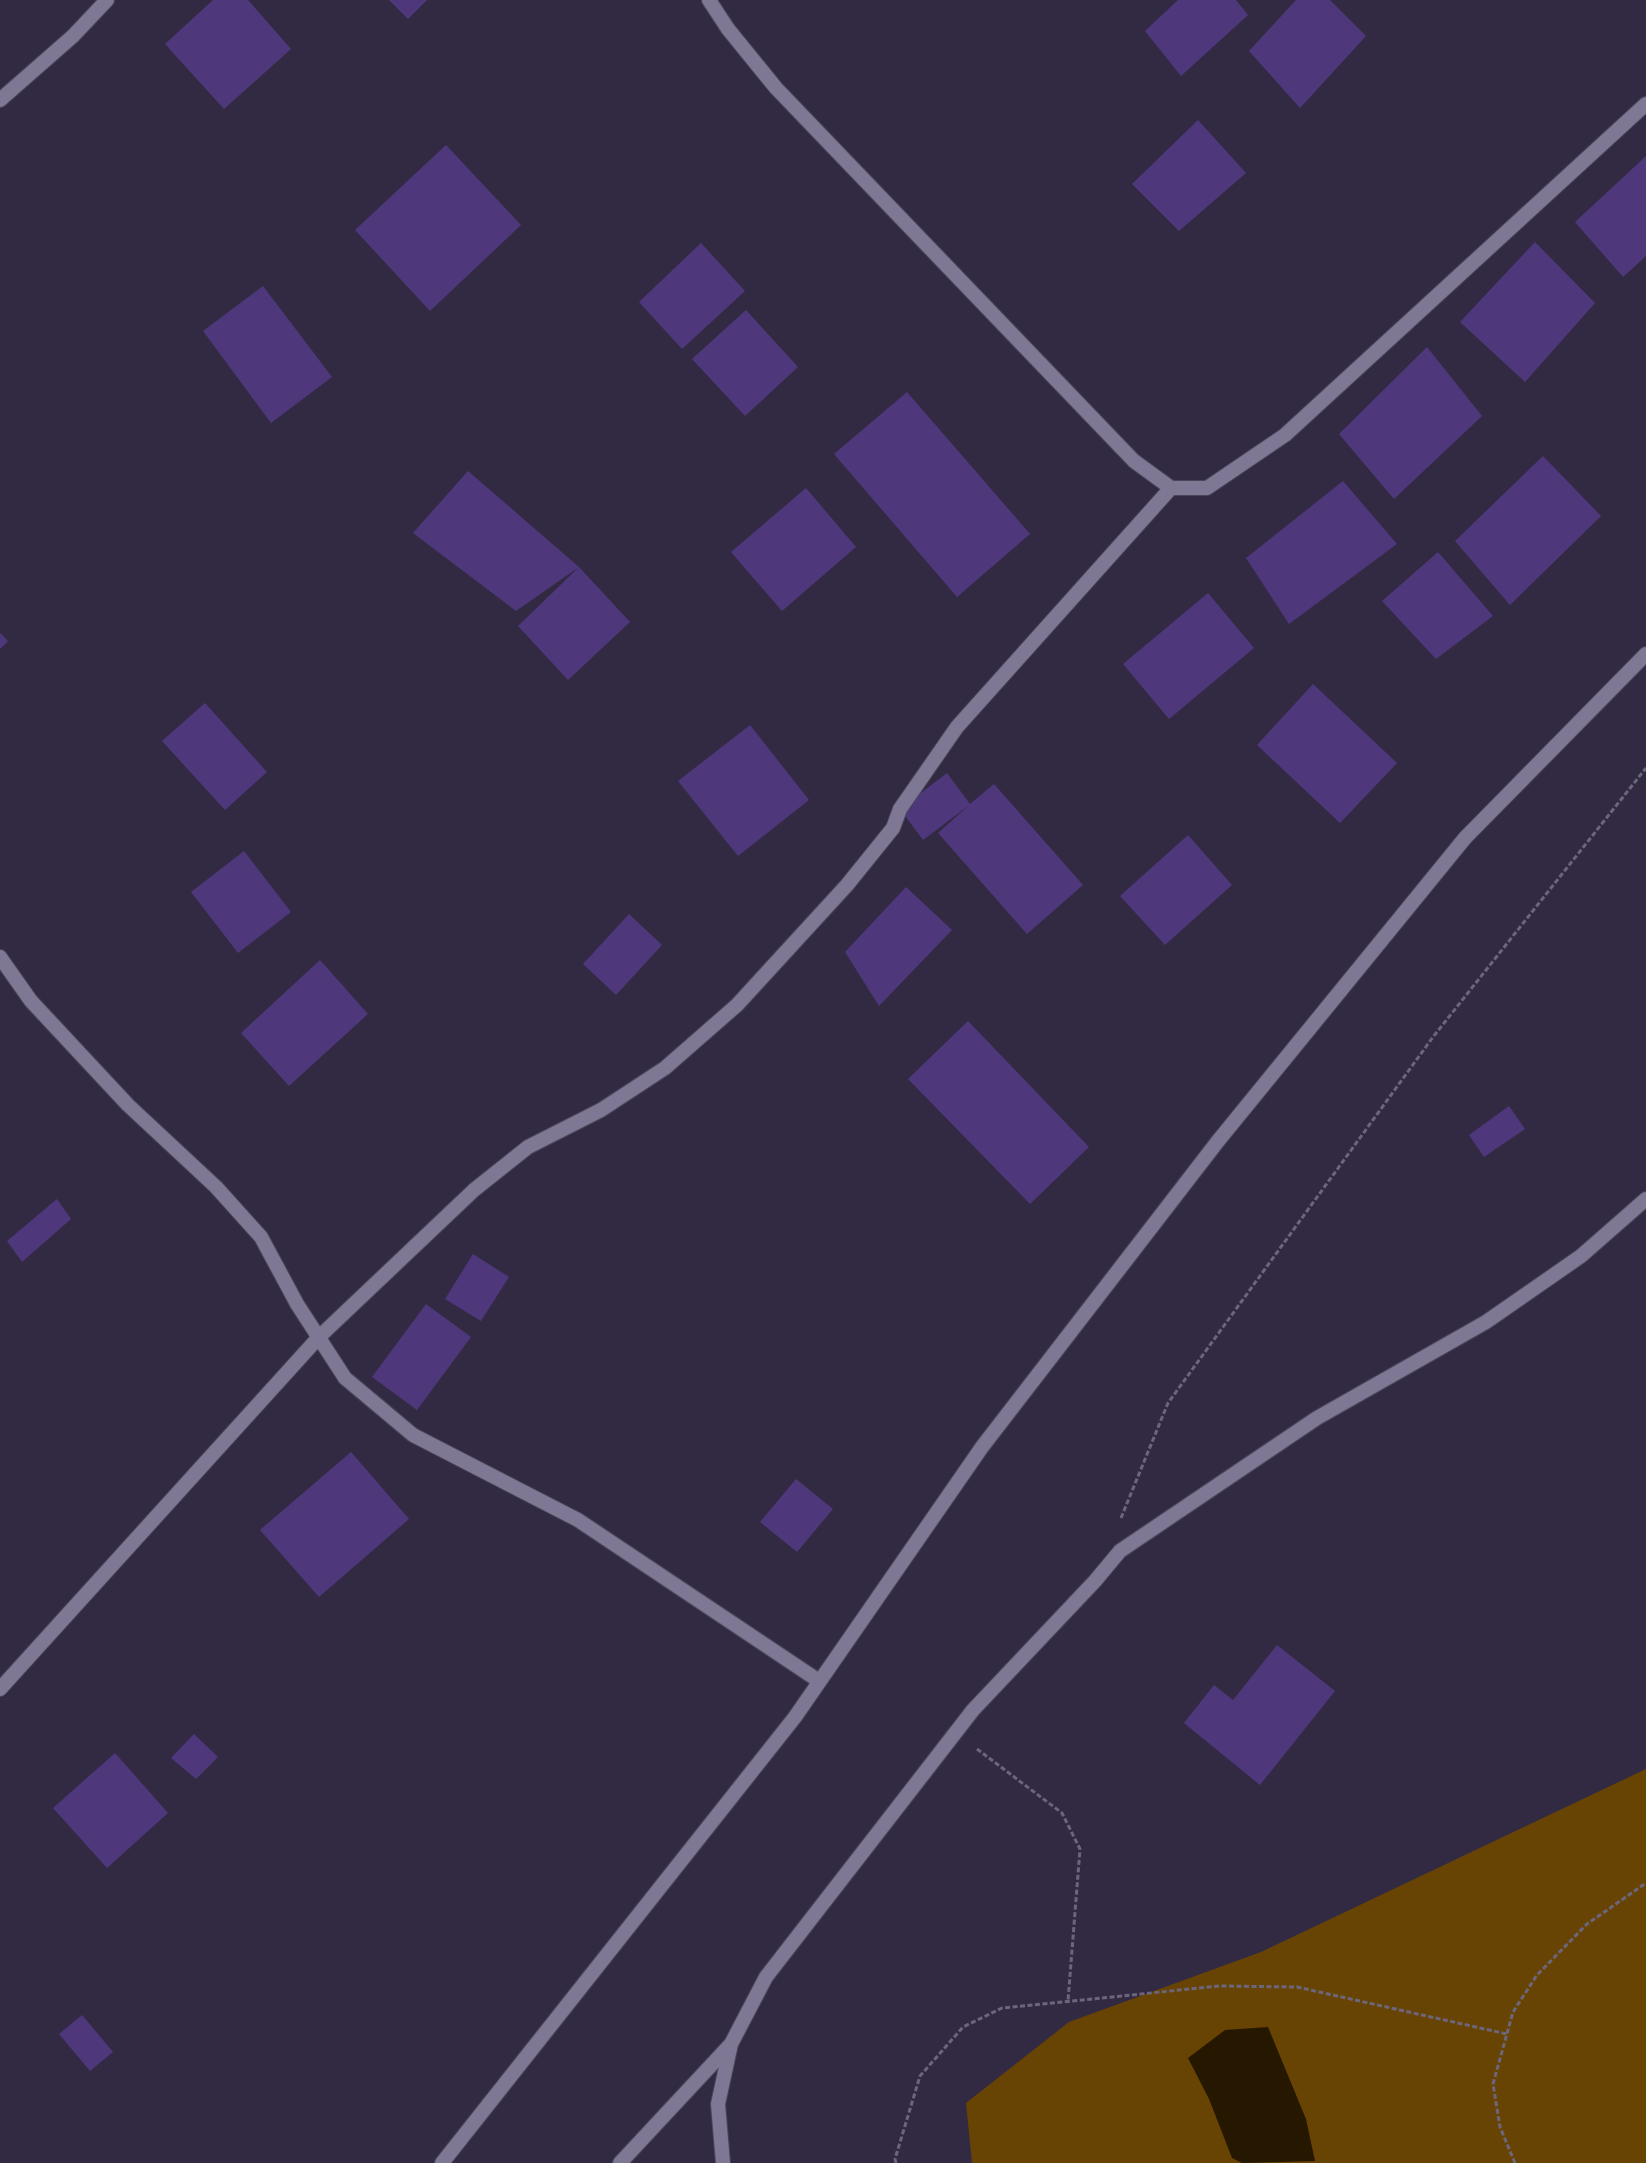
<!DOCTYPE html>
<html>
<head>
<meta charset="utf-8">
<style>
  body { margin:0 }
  canvas { display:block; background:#312a42 }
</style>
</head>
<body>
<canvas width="1646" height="2163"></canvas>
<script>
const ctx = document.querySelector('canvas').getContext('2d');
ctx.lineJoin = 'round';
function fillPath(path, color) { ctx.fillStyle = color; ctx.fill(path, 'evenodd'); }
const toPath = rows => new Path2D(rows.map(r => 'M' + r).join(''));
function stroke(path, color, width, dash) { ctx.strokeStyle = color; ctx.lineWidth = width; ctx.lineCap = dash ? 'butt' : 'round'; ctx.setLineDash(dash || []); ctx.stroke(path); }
fillPath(toPath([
  [1646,1769,1646,2163,972,2163,966,2103,1069,2022,1261,1952]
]), '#684404');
fillPath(toPath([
  [1268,2027,1306,2119,1315,2161,1242,2163,1232,2158,1209,2099,1188,2058,1225,2030]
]), '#261701');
fillPath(toPath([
  [213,0,248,0,291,49,224,109,165,44],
  [389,0,427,0,408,19],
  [1178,0,1236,0,1248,15,1181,76,1145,31],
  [1296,0,1330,0,1366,36,1300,108,1249,51],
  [1198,120,1246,173,1179,231,1132,184],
  [446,145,521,225,430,311,355,230],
  [1646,156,1646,256,1623,277,1575,222],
  [1535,242,1595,303,1525,382,1460,322],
  [701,243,745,291,682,349,639,302],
  [263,286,332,377,271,423,203,331],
  [746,310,798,367,745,416,692,359],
  [1427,347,1482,416,1394,499,1339,434],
  [907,392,1030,534,957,597,834,454],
  [1543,456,1601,516,1510,605,1455,541],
  [468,471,579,567,516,611,413,533],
  [1343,481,1397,544,1289,624,1246,558],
  [806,488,856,547,782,611,731,552],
  [1438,552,1493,616,1436,659,1382,601],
  [579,567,630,622,568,680,518,626],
  [1208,593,1254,648,1169,719,1123,664],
  [0,633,8,641,0,649],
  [1313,684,1397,763,1340,823,1257,745],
  [205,703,267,772,225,810,162,741],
  [750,725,809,800,738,856,678,781],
  [947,773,970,804,994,784,1083,885,1027,934,938,833,968,806,923,840,900,809],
  [1188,835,1232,885,1165,945,1120,896],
  [244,851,291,912,238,953,191,892],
  [906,887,952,930,879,1006,845,952],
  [629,914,662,945,616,995,583,964],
  [320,960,368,1014,289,1086,241,1033],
  [968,1021,1089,1147,1030,1204,908,1079],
  [1509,1106,1525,1129,1484,1157,1469,1135],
  [57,1199,71,1219,22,1262,7,1241],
  [473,1254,509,1277,481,1321,445,1299],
  [426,1304,471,1337,417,1410,372,1377],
  [351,1452,409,1519,319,1597,260,1530],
  [796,1479,833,1509,797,1552,760,1522],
  [1277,1645,1335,1691,1260,1785,1184,1723,1214,1685,1233,1700],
  [194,1734,218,1757,196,1779,171,1758],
  [115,1753,168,1813,107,1868,53,1808],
  [82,2015,113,2052,90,2071,59,2034]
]), '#4f377c');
const minor = toPath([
  [709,0,728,29,776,88,1134,461,1171,488,1207,488,1285,435,1646,104],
  [0,100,73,36,107,0],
  [0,957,31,1001,128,1105,216,1187,261,1237,297,1304,345,1378,413,1435,578,1520,819,1681],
  [0,1689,319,1337,474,1190,528,1147,601,1110,665,1068,737,1005,847,885,893,828,900,809,957,727,1171,488],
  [442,2163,795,1717,982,1447,1218,1141,1465,838,1646,654],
  [620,2163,730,2045],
  [723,2163,718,2104,731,2044,766,1977,973,1710,1095,1581,1120,1551,1317,1418,1486,1322,1581,1256,1646,1199]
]);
stroke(minor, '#4c465b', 16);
stroke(toPath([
  [1121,1518,1168,1403,1433,1037,1646,768],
  [977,1749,1062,1813,1080,1849,1068,2001],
  [896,2163,895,2159,920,2076,963,2027,1002,2008,1220,1986,1297,1987,1507,2034],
  [1515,2163,1500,2127,1493,2084,1513,2012,1537,1975,1587,1924,1646,1883]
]), '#6c667c', 3, [5, 2.5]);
stroke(minor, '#7f7894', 14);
</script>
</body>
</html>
